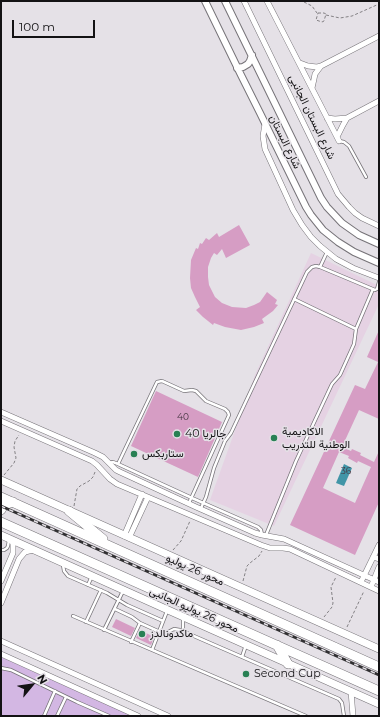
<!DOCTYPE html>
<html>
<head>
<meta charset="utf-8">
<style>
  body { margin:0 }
  #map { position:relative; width:380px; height:717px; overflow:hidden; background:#e5e1e7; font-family:Montserrat,sans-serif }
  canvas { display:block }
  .frame { position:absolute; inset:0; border:2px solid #131214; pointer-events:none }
  .north { position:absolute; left:12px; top:665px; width:40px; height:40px; -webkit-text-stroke:3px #e5e1e7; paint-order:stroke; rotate:61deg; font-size:11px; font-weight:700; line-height:16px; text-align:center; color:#131214 }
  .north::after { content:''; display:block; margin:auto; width:14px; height:18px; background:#131214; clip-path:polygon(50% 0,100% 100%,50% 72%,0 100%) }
  .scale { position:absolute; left:12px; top:20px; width:83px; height:18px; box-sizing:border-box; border:2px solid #131214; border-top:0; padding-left:5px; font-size:12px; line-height:14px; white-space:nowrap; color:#131214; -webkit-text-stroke:3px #e5e1e7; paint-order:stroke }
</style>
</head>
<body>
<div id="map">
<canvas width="380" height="717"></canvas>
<div class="frame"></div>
<div class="north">N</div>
<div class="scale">100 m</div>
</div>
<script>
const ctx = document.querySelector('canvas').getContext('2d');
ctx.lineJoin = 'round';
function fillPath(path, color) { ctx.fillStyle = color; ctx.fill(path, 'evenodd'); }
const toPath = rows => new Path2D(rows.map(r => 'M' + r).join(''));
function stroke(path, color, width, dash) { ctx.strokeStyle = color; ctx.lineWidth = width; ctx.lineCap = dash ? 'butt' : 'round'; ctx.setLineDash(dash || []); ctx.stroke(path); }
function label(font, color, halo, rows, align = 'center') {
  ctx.font = font + ' Montserrat,Vazirmatn,sans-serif'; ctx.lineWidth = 3; ctx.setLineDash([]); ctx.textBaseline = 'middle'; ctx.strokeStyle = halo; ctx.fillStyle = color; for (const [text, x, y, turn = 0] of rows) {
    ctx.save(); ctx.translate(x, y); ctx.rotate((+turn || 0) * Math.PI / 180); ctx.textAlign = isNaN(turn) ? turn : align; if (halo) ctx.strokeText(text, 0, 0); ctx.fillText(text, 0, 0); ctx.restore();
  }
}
fillPath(toPath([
  [311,253,379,286,379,304,274,526,210,500,255,375]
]), '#e5d2e3');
fillPath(toPath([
  [1,657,133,716,1,716]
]), '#d3b7e3');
fillPath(toPath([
  [344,464,352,468,344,486,336,483]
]), '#4195a7');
fillPath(toPath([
  [239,225,250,245,226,258,222,249,217,255,214,253,211,258,208,267,208,277,209,285,215,297,222,303,232,307,246,308,254,305,260,302,267,292,277,300,275,304,278,305,273,311,262,319,264,323,254,327,241,330,225,327,214,323,213,325,203,317,196,310,200,307,195,297,191,288,190,278,191,260,196,248,198,249,200,243,202,244,206,238,209,240,217,233,219,237],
  [379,330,379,419,359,410,342,447,351,451,352,449,361,453,360,455,374,462,379,451,379,502,355,555,290,525,355,385,365,389,378,362,367,357],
  [339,452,349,456,348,458,357,463,358,461,371,467,355,503,323,488],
  [156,391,222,422,198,477,131,446],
  [116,619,135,628,131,636,112,627],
  [140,630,154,637,151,645,136,638]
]), '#d69dc4');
const service = toPath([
  [339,141,344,142,349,146,366,177],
  [320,267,327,252],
  [294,299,356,329],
  [109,463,113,462,118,464,192,498,258,527,261,530,262,535],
  [118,464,157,382,162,381,184,391,192,390,196,391,206,401,225,409,228,412,229,415,189,503],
  [201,508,206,497,214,468,225,441,231,433,307,272,312,267,316,266,320,267,375,290,377,289,379,282],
  [266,535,296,461,332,384,340,375,354,344,356,329,373,289],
  [1,550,4,550,7,548,8,546,9,540],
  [63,565,64,571,68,576,107,593,127,605,163,621],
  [88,585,92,576],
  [115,609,132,617,140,623,160,632,166,633,174,629,180,630,339,699,342,703,344,716],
  [73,616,306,716],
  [183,619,183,631],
  [86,622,101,590],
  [104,630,123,591],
  [131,642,140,623],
  [152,650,167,611],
  [242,657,246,645],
  [1,668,11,670,77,702,109,716],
  [44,716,55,691],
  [57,716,66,697]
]);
const minor = toPath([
  [244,1,338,194,349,207,355,213,362,218,379,226],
  [267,1,339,141],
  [300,63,308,66,317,67,321,66,379,36],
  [312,88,314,79,315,74,321,66],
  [327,118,335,119,347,118,379,101],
  [265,124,263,136,265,149,293,210,302,225,311,237,320,246,336,259,353,268,379,278],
  [337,137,343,125,347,118],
  [1,412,95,453,103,457,116,470,120,472,196,507,255,533,262,535,284,539,379,582],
  [1,421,92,461,97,465,110,479,117,484,261,545,270,548,283,548,290,549,379,591],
  [124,536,142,494],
  [129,538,148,497],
  [373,557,379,559],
  [1,581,13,553,13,544,11,539],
  [361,582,379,545],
  [371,587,379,567],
  [1,603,19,559,25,552,33,550],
  [1,641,168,716],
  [1,654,138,716],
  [351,691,353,716]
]);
const tertiary = toPath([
  [205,1,241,75,260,113,306,207,311,215,323,230,338,242,354,252,379,263],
  [225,1,321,198,327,207,342,223,359,235,379,244],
  [237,68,243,67,248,64,250,61,252,55]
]);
const secondary = toPath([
  [1,480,379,649],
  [1,535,168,610,379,704]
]);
const trunk = toPath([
  [1,497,379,667],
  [1,510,4,505,13,502],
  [69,511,103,539],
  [1,522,379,691],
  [277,645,288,664]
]);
stroke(service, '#767378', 4);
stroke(minor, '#767378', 6);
stroke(tertiary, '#767378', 8);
stroke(secondary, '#767378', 8);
stroke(trunk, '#767378', 10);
stroke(toPath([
  [304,2,312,6,317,13],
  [318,13,324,13,326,14,324,21,322,22,316,20,318,13],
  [326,15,340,18,352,16,379,4],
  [4,475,14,463,16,458,14,447,15,441,19,435],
  [74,506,77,489,80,486,89,481,93,477,95,472],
  [173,550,181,541,190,521],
  [243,581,247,566,250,563,259,556,262,551],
  [324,617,332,607,333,603,331,587,336,577],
  [347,627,364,591]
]), '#838084', 1, [3, 2]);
stroke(service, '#fff', 2.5);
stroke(minor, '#fff', 5);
stroke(tertiary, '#fff', 6);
stroke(secondary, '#fff', 7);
stroke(trunk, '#fff', 9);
const rail = toPath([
  [1,506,379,675]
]);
stroke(rail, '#313032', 3);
stroke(rail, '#e5e1e7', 1.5, [4.5]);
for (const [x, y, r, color] of [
  [177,434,4,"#288054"],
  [274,438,4,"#288054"],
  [134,454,4,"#288054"],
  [142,634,4,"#288054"],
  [246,674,4,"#288054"]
]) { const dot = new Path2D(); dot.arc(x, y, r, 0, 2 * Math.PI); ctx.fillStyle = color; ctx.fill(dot); stroke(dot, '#e5e1e7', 1.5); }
label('9px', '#443540', null, [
  ["40",183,417],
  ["36",346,471]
]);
label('11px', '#131214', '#e5e1e7', [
  ["شارع البستان الجانبى",312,117,64],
  ["شارع البستان",285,142,64],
  ["محور 26 يوليو",195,570,24],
  ["محور 26 يوليو الجانبى",194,610,24]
]);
label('11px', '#131214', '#e5e1e7', [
  ["الاكاديمية",282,432],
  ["الوطنية للتدريب",282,445],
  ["جالريا 40",185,434],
  ["ستاربكس",142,454],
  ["ماكدونالدز",150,634],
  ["Second Cup",254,674]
], 'left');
</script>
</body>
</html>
